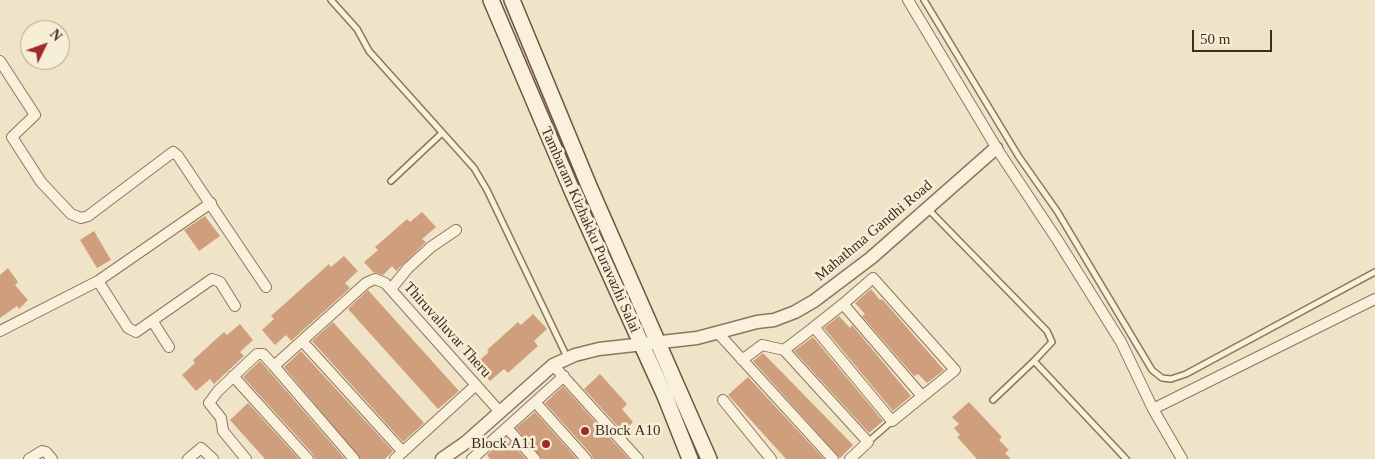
<!DOCTYPE html>
<html>
<head>
<meta charset="utf-8">
<style>
  body { margin:0 }
  #map { position:relative; width:1375px; height:459px; overflow:hidden; background:#f0e4c8; font-family:"Times New Roman",serif }
  canvas { display:block }
  .north { position:absolute; left:20px; top:20px; width:50px; height:50px; box-sizing:border-box; background:#f7eed8; border:1px solid #ada18e; border-radius:50%; rotate:48deg; font-size:14px; font-weight:700; line-height:20px; text-align:center; color:#3d2e20 }
  .north::after { content:''; display:block; margin:auto; width:18px; height:22px; background:#9e2a2b; clip-path:polygon(50% 0,100% 100%,50% 72%,0 100%) }
  .scale { position:absolute; left:1192px; top:30px; width:80px; height:22px; box-sizing:border-box; border:2px solid #3d2e20; border-top:0; padding-left:6px; font-size:15px; line-height:18px; white-space:nowrap; color:#3d2e20; -webkit-text-stroke:4px #f7eed8; paint-order:stroke }
</style>
</head>
<body>
<div id="map">
<canvas width="1375" height="459"></canvas>
<div class="north">N</div>
<div class="scale">50 m</div>
</div>
<script>
const ctx = document.querySelector('canvas').getContext('2d');
ctx.lineJoin = 'round';
function fillPath(path, color) { ctx.fillStyle = color; ctx.fill(path, 'evenodd'); }
const toPath = rows => new Path2D(rows.map(r => 'M' + r).join(''));
function stroke(path, color, width, dash) { ctx.strokeStyle = color; ctx.lineWidth = width; ctx.lineCap = dash ? 'butt' : 'round'; ctx.setLineDash(dash || []); ctx.stroke(path); }
function label(font, color, halo, rows, align = 'center') {
  ctx.font = font + ' "Times New Roman",serif'; ctx.lineWidth = 5; ctx.setLineDash([]); ctx.textBaseline = 'middle'; ctx.strokeStyle = halo; ctx.fillStyle = color; for (const [text, x, y, turn = 0] of rows) {
    ctx.save(); ctx.translate(x, y); ctx.rotate((+turn || 0) * Math.PI / 180); ctx.textAlign = isNaN(turn) ? turn : align; if (halo) ctx.strokeText(text, 0, 0); ctx.fillText(text, 0, 0); ctx.restore();
  }
}
fillPath(toPath([
  [422,212,436,227,422,239,426,242,396,271,392,266,383,275,373,272,364,262,378,250,375,247,407,219,410,222],
  [205,216,220,236,199,251,184,230],
  [94,231,111,260,97,268,80,240],
  [344,256,358,271,345,283,350,288,291,341,286,335,275,345,262,330,274,319,271,316,329,264,331,267],
  [8,268,18,282,15,285,28,300,19,309,17,306,0,318,0,275],
  [871,289,880,300,882,299,944,370,927,383,918,374,914,376,862,316,865,314,855,303],
  [368,290,459,391,438,409,348,309],
  [533,314,547,329,534,341,538,346,508,373,504,369,490,381,475,364,489,352,487,350,518,322,521,325],
  [839,316,850,328,852,325,911,396,893,411,824,328],
  [333,322,424,423,403,442,312,341],
  [240,324,253,340,240,352,244,356,214,384,210,379,196,391,182,375,195,363,193,360,224,332,227,335],
  [813,337,883,421,869,433,794,351],
  [301,351,393,451,385,459,361,459,284,367],
  [763,353,853,445,840,458,753,361],
  [260,361,269,371,345,459,315,459,313,454,243,377],
  [600,374,627,404,622,409,633,422,623,432,584,389],
  [748,377,824,459,786,459,728,395],
  [563,386,629,459,593,459,591,454,545,403],
  [969,402,1002,437,999,440,1009,450,1005,453,1011,459,977,459,957,437,960,435,954,428,959,424,952,417],
  [248,403,299,459,265,459,230,420],
  [535,412,577,459,542,459,516,428],
  [506,437,526,459,490,459,487,455]
]), '#cf9f7d');
const service = toPath([
  [331,0,357,29,369,51,474,168,487,190,567,357],
  [924,0,1019,157,1057,211,1152,370,1162,378,1171,379,1186,374,1375,272],
  [391,181,441,134],
  [928,209,1047,331,1052,342,1034,361,1126,459],
  [993,400,1034,361],
  [868,442,892,421]
]);
const minor = toPath([
  [908,0,999,152,1058,241,1121,342,1153,409,1182,459],
  [0,61,35,115,12,137,41,182,71,214,81,218,88,216,173,152,178,156,266,287],
  [98,281,128,328,136,332,212,279,220,282,235,306],
  [391,289,408,268,431,247,456,230],
  [153,322,169,347],
  [814,327,843,304],
  [0,331,98,281,211,203],
  [718,333,833,459],
  [302,341,403,452],
  [742,360,762,345,784,350],
  [553,365,638,459],
  [233,376,308,459],
  [723,400,771,459],
  [535,402,586,459],
  [1153,409,1375,299],
  [507,428,535,459],
  [29,459,42,451,46,452,52,459],
  [188,459,201,448,213,459],
  [246,459,223,431,221,418,209,403,218,391,257,354,263,354,274,366],
  [354,459,274,366,366,283,375,279,385,283,500,412],
  [395,459,476,385],
  [472,459,564,376],
  [850,459,868,442,784,350,814,327,892,421,955,370,873,278,843,304,922,396]
]);
const tertiary = toPath([
  [442,459,465,443,553,365,575,355,599,349,697,338,757,322,774,320,795,312,814,301,871,258,996,148]
]);
const secondary = toPath([
  [491,0,573,193,665,396,690,459],
  [512,0,589,186,709,459]
]);
stroke(service, '#8d765c', 8);
stroke(minor, '#8d765c', 12);
stroke(tertiary, '#8d765c', 15);
stroke(secondary, '#6f573f', 18);
stroke(service, '#faf1dc', 5);
stroke(minor, '#faf1dc', 10);
stroke(tertiary, '#faf1dc', 12);
stroke(secondary, '#faf1dc', 15);
for (const [x, y, r, color] of [
  [585,431,5,"#9e2a2b"],
  [546,444,5,"#9e2a2b"]
]) { const dot = new Path2D(); dot.arc(x, y, r, 0, 2 * Math.PI); ctx.fillStyle = color; ctx.fill(dot); stroke(dot, '#f7eed8', 2); }
label('15px', '#3d2e20', '#f7eed8', [
  ["Tambaram Kizhakku Puravazhi Salai",590,230,66],
  ["Mahathma Gandhi Road",874,231,-40],
  ["Thiruvalluvar Theru",447,330,48]
]);
label('15px', '#3d2e20', '#f7eed8', [
  ["Block A10",595,431],
  ["Block A11",536,444,"right"]
], 'left');
</script>
</body>
</html>
